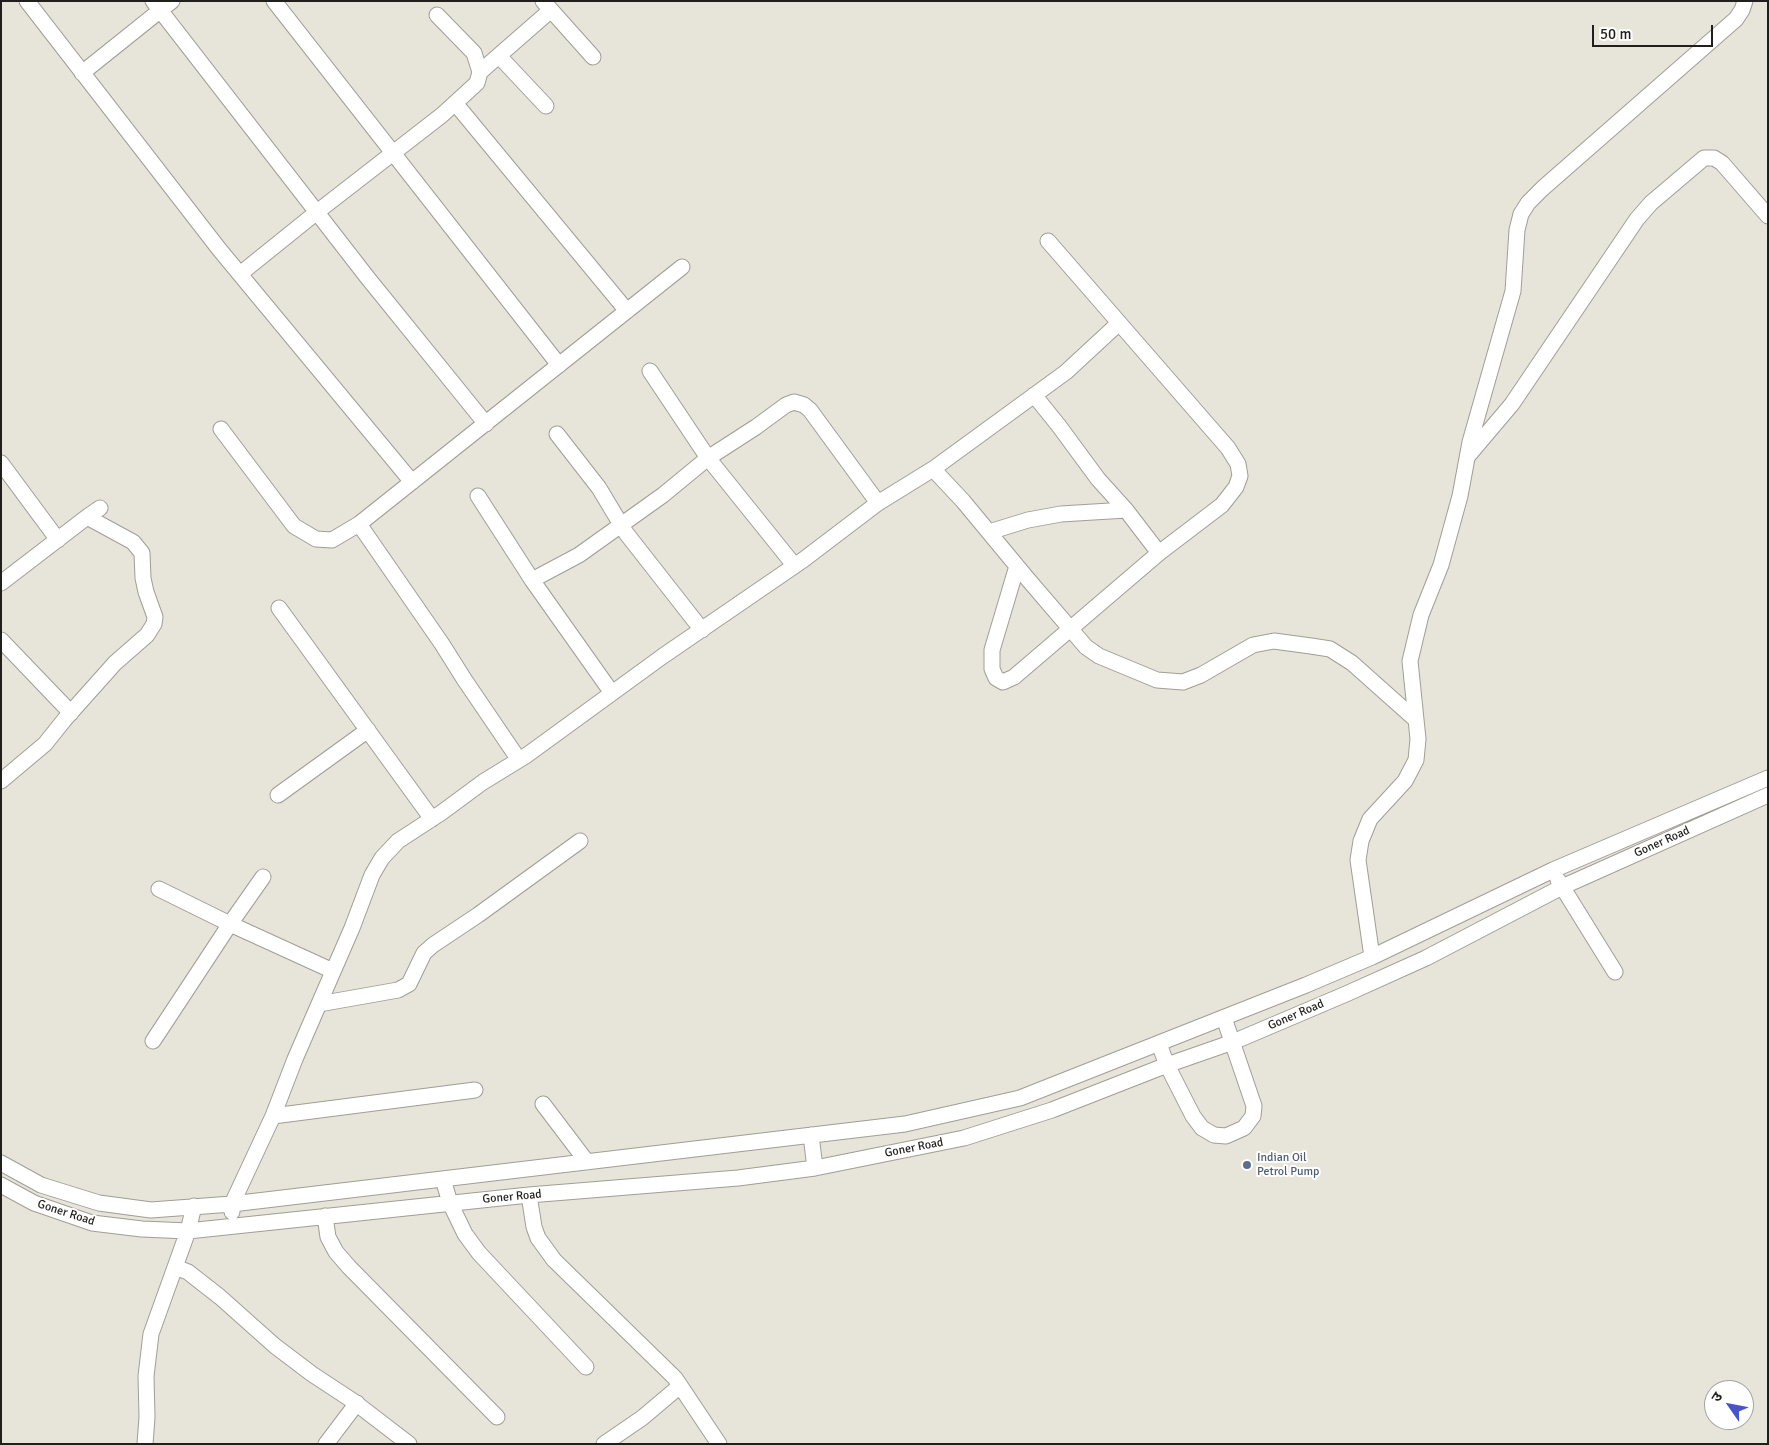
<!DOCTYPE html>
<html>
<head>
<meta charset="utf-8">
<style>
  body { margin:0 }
  #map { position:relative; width:1769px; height:1445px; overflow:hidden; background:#e7e4da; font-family:Signika,"Noto Sans Devanagari",sans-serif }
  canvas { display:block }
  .frame { position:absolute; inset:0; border:2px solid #201f1b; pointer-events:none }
  .north { position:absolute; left:1704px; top:1380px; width:50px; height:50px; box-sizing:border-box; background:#fff; border:1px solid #a6a5a4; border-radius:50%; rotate:303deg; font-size:14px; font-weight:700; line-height:20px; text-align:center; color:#201f1b }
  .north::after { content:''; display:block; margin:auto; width:18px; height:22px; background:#4755c9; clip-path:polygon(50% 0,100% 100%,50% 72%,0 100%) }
  .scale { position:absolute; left:1592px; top:25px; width:121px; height:22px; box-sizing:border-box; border:2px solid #201f1b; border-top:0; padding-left:6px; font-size:15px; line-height:18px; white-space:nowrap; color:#201f1b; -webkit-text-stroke:4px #fff; paint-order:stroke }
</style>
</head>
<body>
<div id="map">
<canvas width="1769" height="1445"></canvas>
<div class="frame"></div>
<div class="north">उ</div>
<div class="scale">50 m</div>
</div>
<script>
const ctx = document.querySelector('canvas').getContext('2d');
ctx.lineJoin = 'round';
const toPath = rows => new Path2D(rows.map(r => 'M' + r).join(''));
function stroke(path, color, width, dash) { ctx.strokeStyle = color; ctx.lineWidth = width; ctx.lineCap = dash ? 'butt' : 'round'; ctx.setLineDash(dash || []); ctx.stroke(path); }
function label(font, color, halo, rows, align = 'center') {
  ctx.font = font + ' Signika,sans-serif'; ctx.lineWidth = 4; ctx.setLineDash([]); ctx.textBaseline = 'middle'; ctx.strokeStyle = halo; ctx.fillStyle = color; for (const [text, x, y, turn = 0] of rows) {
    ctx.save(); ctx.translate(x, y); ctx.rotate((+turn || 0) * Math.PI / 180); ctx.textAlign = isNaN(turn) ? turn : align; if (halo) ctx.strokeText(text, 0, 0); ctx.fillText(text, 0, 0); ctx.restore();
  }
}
const minor = toPath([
  [27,1,219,249,412,482],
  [153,1,367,277,486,424],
  [274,1,559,365],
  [551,10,593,57],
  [499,56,546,106],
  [480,72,551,10,543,1],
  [82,73,172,1],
  [455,103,627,311],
  [240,274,317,212,442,115,477,83,480,72,474,53,437,15],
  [650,371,708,458,794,565],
  [1034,395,1059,426,1098,479,1126,510,1159,553],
  [221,429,294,526,316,539,332,540,359,524,682,267],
  [557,434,599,488,626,533,702,630],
  [1468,456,1512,404,1637,219,1651,203,1704,158,1714,158,1722,163,1768,216],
  [1,463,58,540],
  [933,469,1066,372,1119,323],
  [478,496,532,580,612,693],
  [87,517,100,508],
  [359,524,442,644,464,679,519,760],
  [989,532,1028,520,1061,514,1126,510],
  [1017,566,992,650,992,669,996,678,1003,682,1014,677,1159,553,1222,505,1236,487,1240,476,1238,464,1228,448,1048,241],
  [532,580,579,555,663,495,708,458,756,427,786,405,794,402,804,405,810,410,878,503],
  [1,583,87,517,133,542,142,553,143,578,146,592,155,617,154,624,147,635,115,663,65,719,45,744,1,781],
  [279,608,432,819],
  [1,640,71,713],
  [278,795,368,730],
  [1558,880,1615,972],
  [159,889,230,924,333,971],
  [1372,957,1358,860,1361,841,1370,819,1405,781,1416,760,1418,739,1410,661,1421,615,1441,565,1460,496,1470,442,1513,291,1517,230,1521,214,1528,203,1543,188,1736,19,1742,10,1745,1],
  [319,1004,398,990,409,984,424,953,433,945,478,915,580,841],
  [153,1041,230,924,263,877],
  [1159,1044,1167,1065,1193,1116,1202,1128,1214,1135,1226,1136,1244,1128,1253,1116,1254,1106,1224,1018],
  [543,1104,587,1162],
  [273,1116,475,1090],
  [811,1135,815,1168],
  [1,1163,41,1185,99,1203,151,1210,232,1204,905,1124,1020,1098,1306,985,1372,957,1553,870,1768,778],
  [443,1179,450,1203,465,1234,479,1253,586,1367],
  [1,1185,34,1203,92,1223,142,1229,188,1231,529,1195,738,1178,815,1168,964,1138,1052,1110,1167,1065,1233,1042,1346,994,1426,958,1562,887,1768,795],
  [529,1195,534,1227,538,1238,554,1260,675,1378,719,1444],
  [232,1212,232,1204,273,1116,295,1059,352,928,372,875,382,858,398,841,441,813,483,782,527,755,663,656,803,560,878,503,933,469,963,501,1026,577,1086,647,1099,656,1157,680,1183,682,1201,675,1253,645,1274,641,1311,646,1330,649,1352,663,1416,720],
  [325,1216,328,1237,336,1252,349,1267,497,1417],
  [175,1267,188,1272,220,1297,275,1346,312,1374,353,1401,409,1444],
  [145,1444,147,1417,146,1376,151,1334,188,1231,194,1206],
  [326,1444,357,1403],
  [604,1444,642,1418,680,1386]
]);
stroke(minor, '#a09e95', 17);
stroke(minor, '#fff', 15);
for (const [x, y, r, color] of [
  [1247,1165,5,"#5c6f8a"]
]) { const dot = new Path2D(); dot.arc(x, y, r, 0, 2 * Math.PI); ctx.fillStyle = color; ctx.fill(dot); stroke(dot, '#fff', 2); }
label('12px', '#201f1b', '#fff', [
  ["Goner Road",1662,842,-24],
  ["Goner Road",1296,1015,-23],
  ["Goner Road",914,1148,-11],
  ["Goner Road",512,1197,-5],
  ["Goner Road",66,1213,18]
]);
label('12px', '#4e5e75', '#fff', [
  ["Indian Oil",1257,1158],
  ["Petrol Pump",1257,1172]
], 'left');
</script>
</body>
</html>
